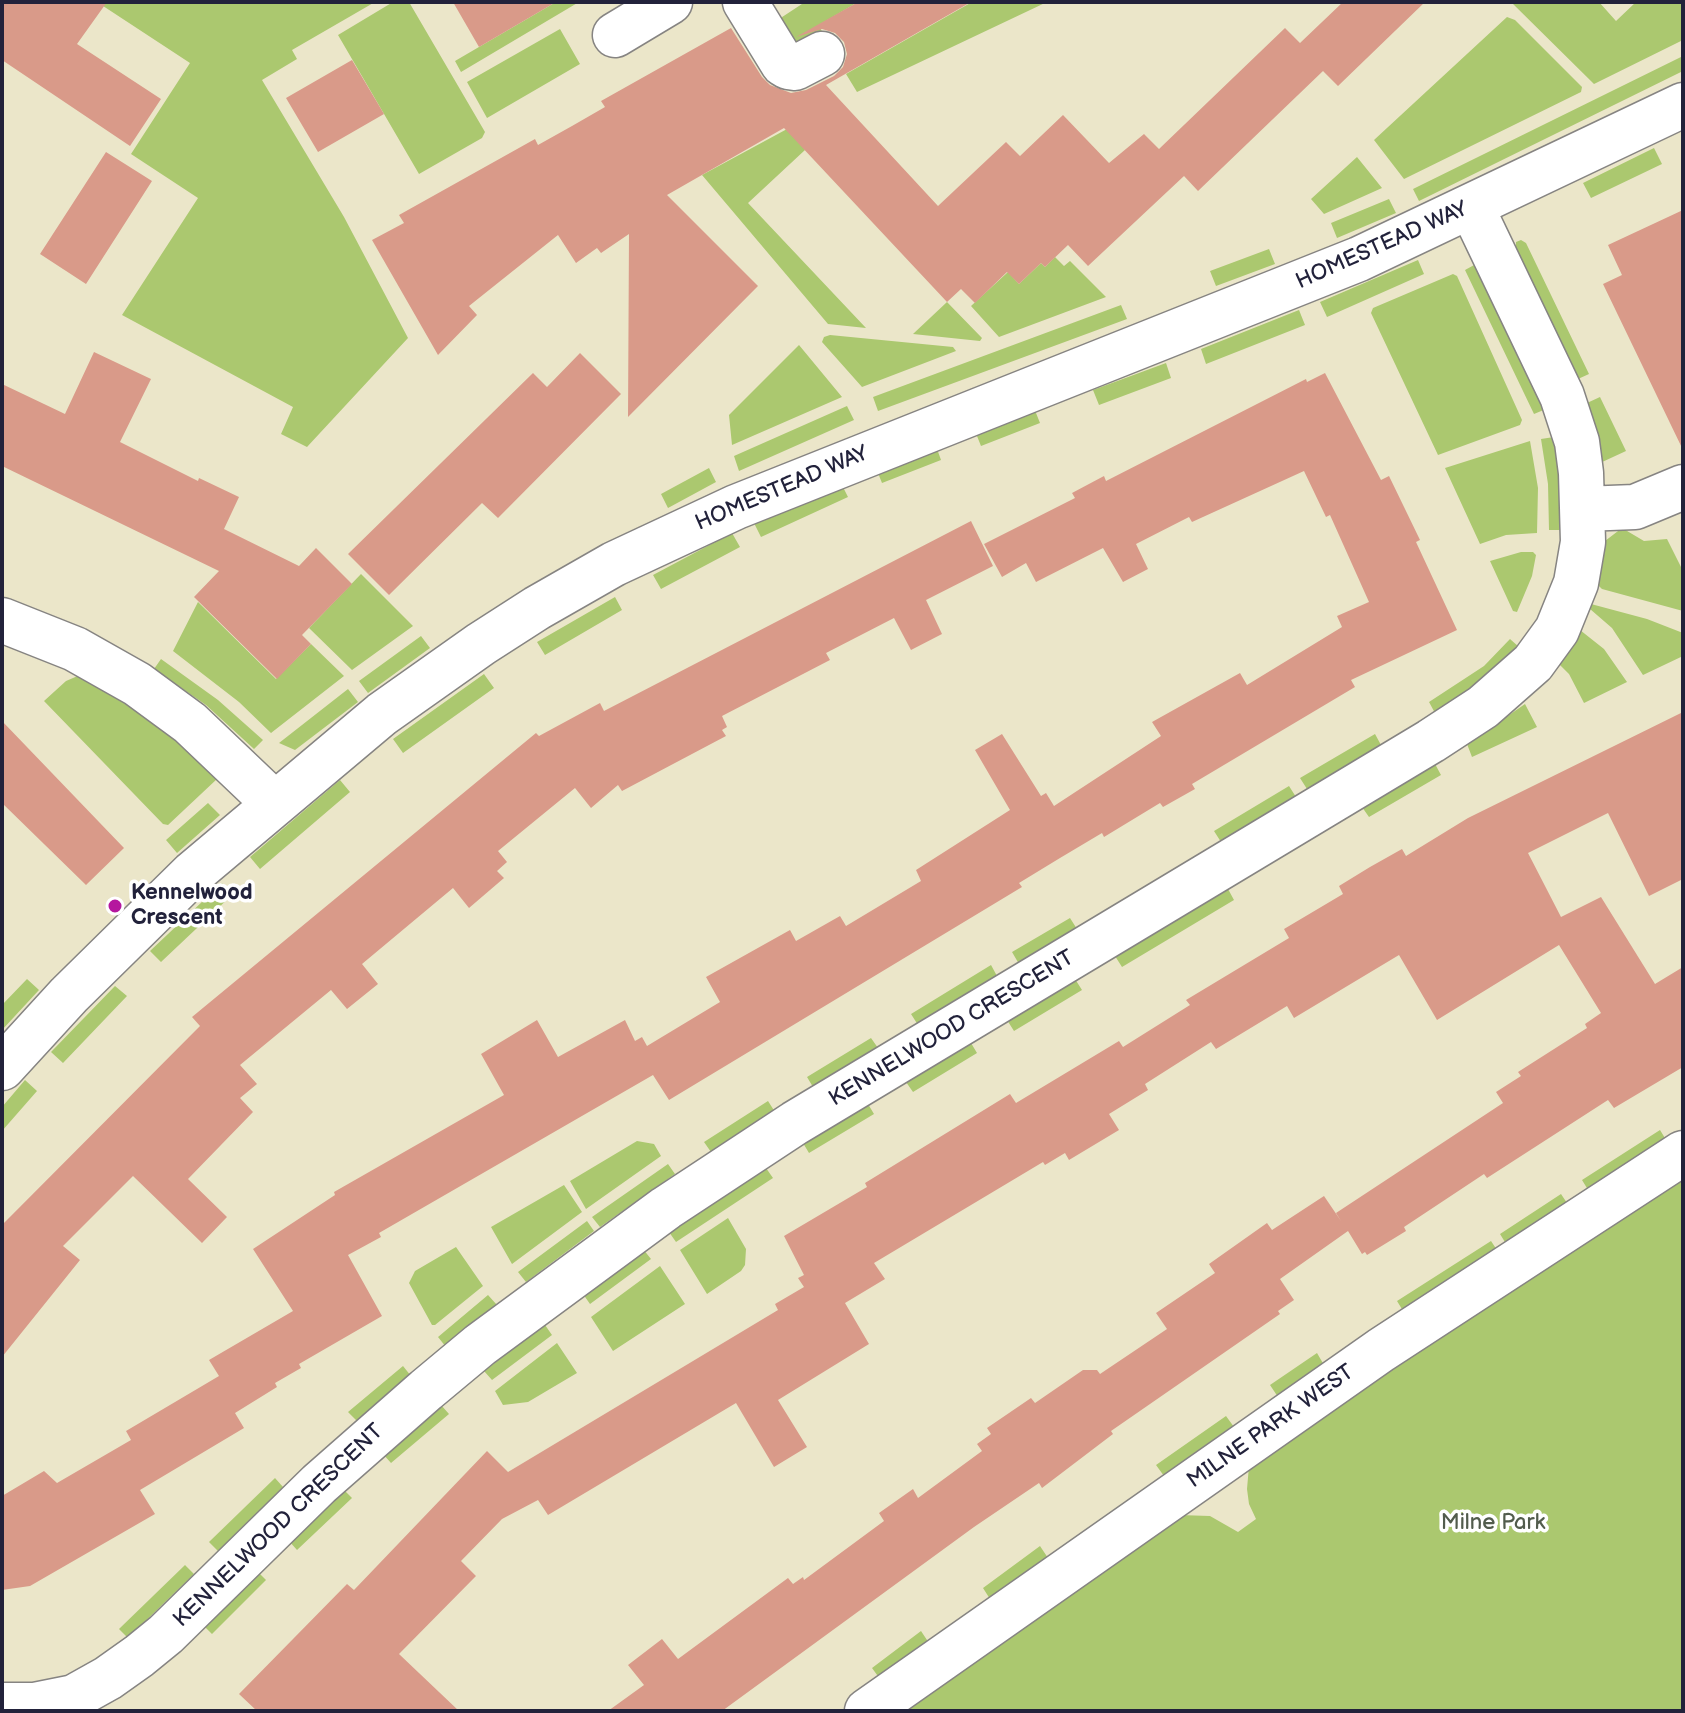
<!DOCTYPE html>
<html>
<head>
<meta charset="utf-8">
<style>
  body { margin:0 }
  #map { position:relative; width:1685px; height:1713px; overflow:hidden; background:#ebe6c9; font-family:"Balsamiq Sans",sans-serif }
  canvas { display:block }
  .frame { position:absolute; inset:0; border:4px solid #22223b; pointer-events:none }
</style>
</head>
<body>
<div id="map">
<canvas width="1685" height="1713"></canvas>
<div class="frame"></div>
</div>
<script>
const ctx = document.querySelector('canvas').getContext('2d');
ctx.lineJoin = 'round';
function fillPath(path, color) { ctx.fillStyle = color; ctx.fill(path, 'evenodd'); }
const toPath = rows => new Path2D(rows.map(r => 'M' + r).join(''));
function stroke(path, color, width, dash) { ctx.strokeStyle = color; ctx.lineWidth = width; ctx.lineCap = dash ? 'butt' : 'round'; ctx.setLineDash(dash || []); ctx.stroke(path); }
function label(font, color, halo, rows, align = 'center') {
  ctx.font = font + ' "Balsamiq Sans",sans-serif'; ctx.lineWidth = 7; ctx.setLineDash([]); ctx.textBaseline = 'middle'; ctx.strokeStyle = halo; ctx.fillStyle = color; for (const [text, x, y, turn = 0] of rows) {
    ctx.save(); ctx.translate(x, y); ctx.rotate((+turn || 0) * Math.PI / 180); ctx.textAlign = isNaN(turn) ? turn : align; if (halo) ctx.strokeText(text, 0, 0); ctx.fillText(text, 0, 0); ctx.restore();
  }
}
fillPath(toPath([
  [97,2,375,2,292,50,297,59,262,80,344,217,408,338,307,447,281,434,293,407,122,315,198,198,131,154,190,63],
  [393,2,409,2,485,132,482,138,419,174,338,35],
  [556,2,579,2,461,72,455,61],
  [805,2,858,2,819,25,825,38,796,55,770,25],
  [972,2,1047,2,857,92,846,74],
  [1511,2,1599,2,1616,21,1636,2,1683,2,1683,40,1594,84],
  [1507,17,1515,20,1582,87,1581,92,1404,179,1374,140],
  [560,29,580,64,487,118,467,82],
  [1683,56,1683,71,1419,201,1413,189],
  [800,122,805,150,748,203,866,328,828,324,702,175],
  [1654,148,1662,164,1591,198,1583,183],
  [1357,157,1382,188,1324,214,1311,199],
  [1389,199,1396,213,1337,238,1331,223],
  [1521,240,1526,243,1589,374,1578,379,1516,253,1516,242],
  [1269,249,1275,264,1216,286,1210,271],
  [1055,257,1064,266,1070,261,1106,297,999,337,971,306,1008,272,1019,284,1041,263,1045,267],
  [1418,260,1424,274,1327,317,1320,302],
  [1476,264,1546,409,1534,414,1465,270],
  [1453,274,1457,276,1522,420,1520,425,1438,455,1371,313,1373,308],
  [947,302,982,338,980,341,913,334],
  [1121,305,1127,319,878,411,873,397],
  [1299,310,1305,325,1206,364,1201,349],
  [830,335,953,347,956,351,862,387,822,342,824,337],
  [799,345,842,397,732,445,729,415],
  [1166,363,1171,378,1099,405,1093,390],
  [1600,397,1626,451,1600,463,1596,430,1587,403],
  [847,406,854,420,739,471,734,456],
  [1034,408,1040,423,981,446,975,431],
  [1554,437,1560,486,1560,530,1549,530,1548,484,1541,439],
  [1530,441,1538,488,1537,533,1506,535,1480,544,1445,468],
  [936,446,941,460,882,483,876,468],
  [709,468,716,482,668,508,661,494],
  [841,483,848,497,761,537,754,523],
  [1622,528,1644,541,1667,539,1683,571,1683,611,1602,589,1596,583,1605,541],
  [732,533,740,547,661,589,653,575],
  [1521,552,1533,552,1536,555,1532,576,1517,612,1513,611,1490,561],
  [361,574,413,626,352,670,309,628],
  [615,597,622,610,545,655,537,642],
  [198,602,276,679,311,644,344,676,271,733,239,702,173,651],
  [1591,604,1647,619,1683,633,1683,656,1643,675,1612,628,1590,609],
  [1580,630,1604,649,1627,682,1584,703,1569,674,1559,664],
  [421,636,430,648,368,693,359,681],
  [1510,639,1519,647,1480,683,1435,713,1429,702,1484,666],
  [161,659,218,700,263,740,254,749,206,705,154,669],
  [484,674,494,688,403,753,393,739],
  [80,675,119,697,190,747,217,779,168,825,163,824,44,701,66,681],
  [348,689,358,702,295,750,279,743],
  [1525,704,1537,727,1472,757,1467,744],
  [1375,734,1381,745,1307,789,1300,778],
  [1435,764,1441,775,1369,817,1362,807],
  [340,780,350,792,260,869,250,857],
  [1289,786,1296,797,1221,842,1214,831],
  [208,803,220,815,177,853,166,840],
  [222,883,232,895,161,962,150,951],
  [1228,889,1234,900,1122,967,1115,956],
  [1070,918,1077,929,1019,964,1012,952],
  [991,965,997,976,918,1025,911,1014],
  [27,979,39,990,2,1030,2,1005],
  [1075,979,1082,990,1014,1031,1007,1020],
  [115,986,127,996,63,1063,51,1052],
  [871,1038,878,1048,813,1087,807,1077],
  [971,1043,977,1053,913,1092,906,1082],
  [25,1080,37,1091,2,1131,2,1107],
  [768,1101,775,1112,711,1152,704,1142],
  [868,1104,874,1114,809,1153,803,1143],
  [1660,1130,1668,1143,1590,1193,1582,1180],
  [637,1141,654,1144,661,1156,586,1209,570,1181],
  [668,1164,675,1174,600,1227,592,1217],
  [766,1168,773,1178,676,1242,669,1232],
  [1683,1175,1683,1711,897,1711,1179,1515,1210,1516,1238,1532,1256,1519,1249,1504,1247,1489,1249,1466,1253,1460],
  [564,1185,582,1212,512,1264,491,1227],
  [1561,1194,1569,1206,1508,1247,1500,1234],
  [728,1218,746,1249,745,1265,741,1271,707,1294,680,1250],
  [587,1221,594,1231,526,1282,518,1272],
  [1491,1241,1499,1253,1405,1314,1397,1301],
  [456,1247,483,1286,435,1325,432,1325,409,1283,415,1271],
  [643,1249,651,1259,590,1304,583,1294],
  [660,1266,685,1304,613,1351,591,1317],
  [488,1295,497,1305,446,1347,438,1337],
  [545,1325,552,1335,492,1380,484,1371],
  [557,1343,577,1373,528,1402,503,1405,495,1391],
  [1317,1353,1324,1365,1278,1397,1270,1385],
  [403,1366,411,1376,357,1421,348,1412],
  [441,1405,449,1414,391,1463,383,1454],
  [1226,1416,1234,1427,1164,1476,1156,1465],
  [275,1478,283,1487,218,1551,209,1542],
  [344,1490,352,1498,297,1550,289,1541],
  [1040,1546,1048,1558,990,1599,983,1588],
  [185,1565,194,1574,128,1638,119,1629],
  [258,1572,266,1580,212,1634,203,1625],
  [921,1631,929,1643,880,1679,872,1668]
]), '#abc86f');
fillPath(toPath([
  [2,2,107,2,77,44,161,99,130,146,2,60],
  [453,2,556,2,479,47],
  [858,2,971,2,826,85,938,206,1006,142,1020,156,1063,115,1109,163,1144,134,1159,149,1285,28,1300,43,1343,2,1425,2,1338,86,1323,71,1198,191,1184,176,1088,266,1068,245,1045,267,1041,263,1019,284,1007,272,975,303,961,289,947,302,784,128,667,195,758,286,628,417,629,234,601,253,597,248,576,263,558,235,469,306,477,315,438,355,372,240,404,223,399,215,535,139,538,145,572,126,605,107,601,101,731,28,762,77,770,85,791,93,806,90,834,76,843,67,847,54,844,42,835,33,822,29,796,37],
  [352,60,384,114,318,152,286,98],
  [106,152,152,181,86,284,40,254],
  [1683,210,1683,450,1603,284,1622,275,1608,245],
  [94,352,151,379,120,442,198,481,199,478,239,497,224,529,299,566,316,548,352,584,302,635,311,644,277,679,194,597,219,571,2,466,2,384,65,414],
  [580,353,621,394,498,518,482,503,389,595,348,554,533,373,547,387],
  [1325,373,1381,480,1389,476,1420,540,1416,542,1457,630,1351,680,1355,687,1192,784,1195,789,1163,807,1160,803,1104,837,1102,833,1060,858,1019,883,1022,887,669,1100,653,1075,379,1233,381,1237,348,1255,382,1316,299,1364,301,1368,275,1383,277,1387,235,1413,244,1428,140,1490,155,1514,30,1586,2,1590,2,1496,44,1471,57,1483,131,1440,126,1431,219,1376,209,1360,293,1311,253,1249,335,1195,334,1192,504,1095,481,1054,537,1020,558,1057,625,1020,635,1041,642,1037,647,1046,720,1002,706,977,790,930,796,941,840,916,846,926,921,881,916,870,1010,810,975,750,1002,734,1041,796,1046,793,1054,806,1161,736,1152,722,1240,673,1247,685,1342,627,1337,616,1369,602,1330,515,1326,517,1304,471,1192,522,1189,517,1136,544,1148,569,1123,582,1103,548,1036,582,1026,563,1002,577,984,544,1075,498,1072,493,1104,476,1106,481,1306,379,1307,382],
  [971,521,993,566,926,600,942,634,911,650,894,618,826,653,830,660,722,716,727,727,722,730,726,736,622,791,618,785,591,808,575,788,498,851,507,862,497,871,504,878,469,908,453,888,362,964,378,984,347,1009,331,990,240,1065,257,1084,240,1098,253,1112,188,1179,227,1217,202,1243,133,1176,63,1246,80,1260,2,1357,2,1225,200,1026,192,1017,536,733,539,736,600,703,604,711],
  [1683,712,1683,879,1649,896,1608,813,1528,853,1561,917,1601,897,1655,984,1683,967,1683,1067,1614,1108,1608,1100,1487,1178,1484,1174,1404,1227,1406,1231,1367,1255,1365,1252,1362,1254,1348,1231,1280,1279,1294,1300,1278,1311,1280,1314,1111,1431,1113,1434,1042,1488,1039,1483,974,1527,722,1711,608,1711,644,1685,628,1665,662,1639,678,1659,788,1578,793,1584,803,1577,804,1580,884,1521,879,1513,913,1489,918,1498,982,1451,977,1444,991,1434,987,1428,1031,1398,1035,1403,1083,1370,1097,1370,1100,1374,1167,1329,1156,1313,1215,1273,1209,1264,1267,1223,1272,1230,1324,1196,1341,1221,1336,1213,1503,1103,1496,1092,1521,1076,1518,1072,1587,1028,1585,1024,1601,1013,1559,945,1437,1020,1399,955,1294,1018,1287,1006,1216,1049,1211,1042,1145,1084,1148,1090,1109,1114,1119,1130,1069,1160,1065,1153,1045,1165,1043,1162,874,1263,885,1279,845,1303,869,1344,778,1400,807,1447,774,1467,736,1403,548,1515,538,1500,502,1519,461,1561,476,1576,399,1654,459,1711,257,1711,239,1694,347,1584,354,1590,487,1451,508,1472,778,1310,775,1304,804,1287,798,1278,804,1275,784,1236,867,1187,865,1183,1010,1094,1016,1103,1119,1041,1123,1047,1190,1005,1186,1000,1289,938,1284,929,1343,894,1339,886,1370,867,1402,849,1406,856,1468,818],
  [2,721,124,848,86,885,2,803]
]), '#d99a89');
const minor = toPath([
  [745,2,783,64,788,67,795,68,822,54],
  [615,35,670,2],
  [1583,509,1635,507,1683,487],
  [2,620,75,649,137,684,190,723,274,803],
  [2,1068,69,995,193,873,382,714,481,644,537,608,614,564,736,507,1359,259,1683,105],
  [2,1705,34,1705,74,1697,108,1678,139,1656,166,1634,319,1484,426,1390,480,1345,666,1208,795,1123,1431,741,1483,707,1533,663,1557,630,1576,583,1583,542,1581,473,1577,442,1562,396,1471,206],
  [867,1711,1381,1350,1683,1153]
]);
stroke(minor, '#868482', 47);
stroke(minor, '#fff', 44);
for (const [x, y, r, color] of [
  [115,906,8,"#b5179e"]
]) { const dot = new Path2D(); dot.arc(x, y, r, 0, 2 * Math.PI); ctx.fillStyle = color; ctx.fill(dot); stroke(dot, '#fff', 3); }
label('22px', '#22223b', '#fff', [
  ["HOMESTEAD WAY",1382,246,-24],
  ["HOMESTEAD WAY",782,489,-23],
  ["KENNELWOOD CRESCENT",952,1029,-31],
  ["MILNE PARK WEST",1271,1427,-35],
  ["KENNELWOOD CRESCENT",279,1526,-44]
]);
label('bold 22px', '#22223b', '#fff', [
  ["Kennelwood",131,893],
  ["Crescent",131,918]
], 'left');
label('22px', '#525c4d', '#fff', [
  ["Milne Park",1493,1523]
]);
</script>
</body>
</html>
